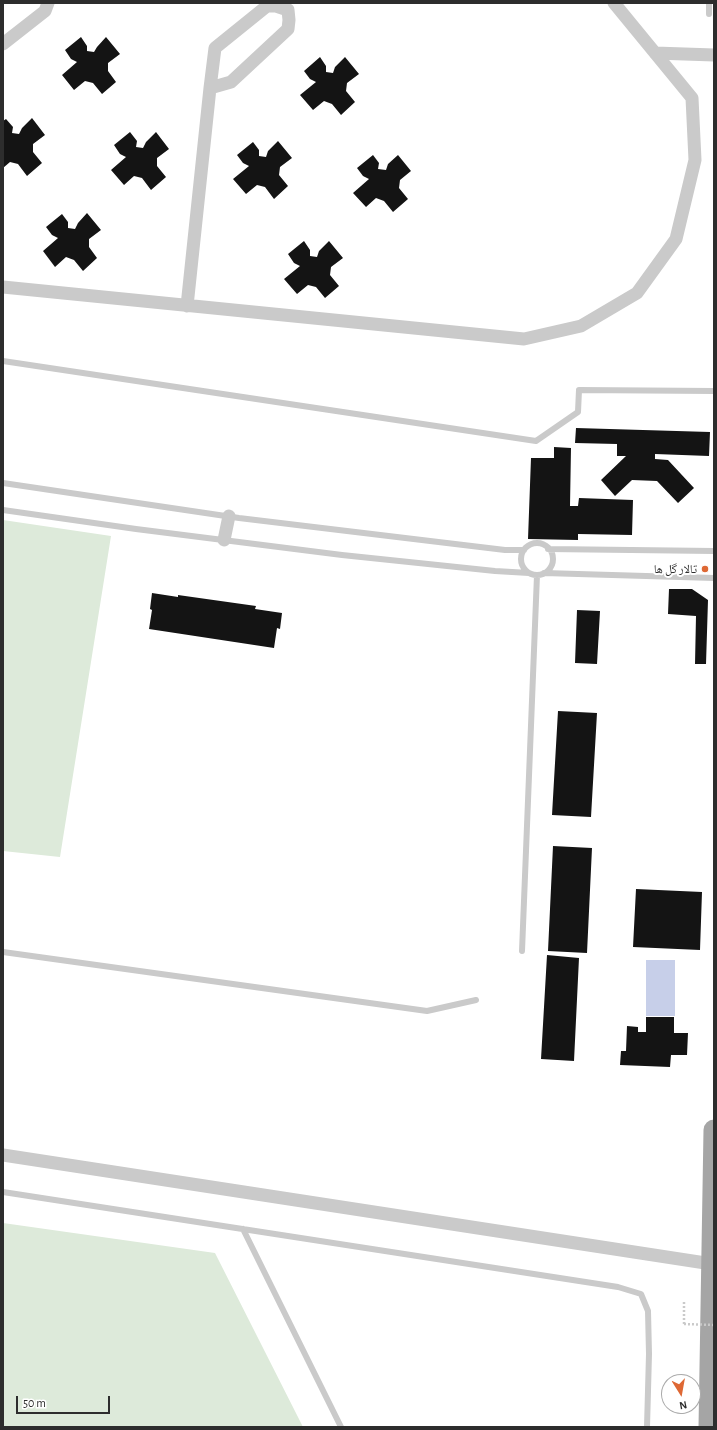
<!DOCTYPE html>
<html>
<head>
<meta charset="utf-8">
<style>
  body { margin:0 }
  #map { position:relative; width:717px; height:1430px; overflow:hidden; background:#fff; font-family:"Alegreya Sans",sans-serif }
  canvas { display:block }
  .frame { position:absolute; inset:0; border:4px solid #2d2d2d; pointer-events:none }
  .north { position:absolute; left:661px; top:1374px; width:40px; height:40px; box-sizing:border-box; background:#fff; border:1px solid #ababab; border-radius:50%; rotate:169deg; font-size:11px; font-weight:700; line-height:16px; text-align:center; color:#2d2d2d }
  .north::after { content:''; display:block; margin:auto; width:14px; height:18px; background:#de6834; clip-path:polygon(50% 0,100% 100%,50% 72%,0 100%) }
  .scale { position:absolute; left:16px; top:1396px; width:94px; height:18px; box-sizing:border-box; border:2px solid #2d2d2d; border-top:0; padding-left:5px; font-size:12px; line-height:14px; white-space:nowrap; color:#2d2d2d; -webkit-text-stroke:3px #fff; paint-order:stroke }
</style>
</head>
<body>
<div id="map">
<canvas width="717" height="1430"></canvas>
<div class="frame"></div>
<div class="north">N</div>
<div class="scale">50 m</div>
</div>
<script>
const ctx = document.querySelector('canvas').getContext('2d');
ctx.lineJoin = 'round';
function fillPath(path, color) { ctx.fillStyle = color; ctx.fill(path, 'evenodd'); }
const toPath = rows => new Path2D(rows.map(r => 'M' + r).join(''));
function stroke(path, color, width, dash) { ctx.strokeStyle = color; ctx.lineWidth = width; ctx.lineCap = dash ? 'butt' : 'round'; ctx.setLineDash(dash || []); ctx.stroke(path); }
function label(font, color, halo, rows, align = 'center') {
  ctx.font = font + ' "Alegreya Sans","Noto Naskh Arabic",sans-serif'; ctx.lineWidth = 4; ctx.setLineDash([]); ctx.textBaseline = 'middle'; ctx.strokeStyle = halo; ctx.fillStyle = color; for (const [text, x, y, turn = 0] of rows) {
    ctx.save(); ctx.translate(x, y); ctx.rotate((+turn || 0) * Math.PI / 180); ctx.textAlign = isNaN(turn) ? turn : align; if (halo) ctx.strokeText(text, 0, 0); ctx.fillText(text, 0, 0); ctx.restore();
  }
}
fillPath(toPath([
  [3,520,111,536,60,857,3,851],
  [3,1223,215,1253,303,1427,3,1427]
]), '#ddeada');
fillPath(toPath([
  [646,960,675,960,675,1016,646,1016]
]), '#c7cfe9');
fillPath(toPath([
  [81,37,87,46,87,51,94,52,97,47,106,37,120,54,108,63,108,71,116,82,102,94,93,83,85,81,74,90,62,75,77,62,71,59,65,50],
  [320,57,326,66,326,72,333,73,335,67,345,57,359,74,347,83,346,91,355,102,341,115,332,104,324,101,313,110,300,95,316,82,310,79,304,71],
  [32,118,45,135,33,144,33,152,42,163,27,176,18,164,10,162,3,168,3,121,6,119,13,127,12,133,19,134,22,128],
  [130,132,137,141,136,147,143,148,146,142,156,132,169,149,157,158,157,166,166,177,151,190,142,178,134,176,124,185,111,170,126,157,120,154,114,145],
  [278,141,292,158,280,167,279,175,288,186,274,199,265,187,257,185,246,194,233,179,249,166,243,163,237,155,253,142,259,150,259,156,266,157,268,151],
  [373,155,379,163,378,169,386,170,388,164,398,155,411,171,400,180,399,188,408,199,393,212,384,201,376,198,366,207,353,193,369,179,363,176,357,168],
  [87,213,101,230,89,239,89,247,97,258,83,271,74,260,66,257,55,267,43,251,58,238,52,235,46,227,62,214,68,222,68,228,75,229,78,223],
  [304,241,310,250,310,256,317,257,319,251,329,241,343,258,331,267,330,275,339,286,325,298,316,287,308,285,297,294,284,279,300,266,294,263,288,254],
  [576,428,710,432,709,456,655,454,655,459,668,460,694,488,678,503,657,481,632,480,615,496,601,480,626,456,617,456,617,444,575,443],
  [554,447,571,448,570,506,578,506,579,498,633,500,632,535,578,534,578,540,528,539,531,458,554,458],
  [669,589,692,589,708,600,706,664,695,664,696,616,668,614],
  [152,593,178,597,178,595,256,606,255,609,282,613,280,629,277,628,274,648,149,629,152,610,150,609],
  [577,610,600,611,597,664,575,663],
  [558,711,597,713,591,817,552,815],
  [553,846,592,848,587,953,548,951],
  [636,889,702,892,700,950,633,947],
  [547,955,579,958,574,1061,541,1059],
  [646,1017,674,1017,674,1033,688,1033,687,1055,671,1055,670,1067,620,1065,621,1051,626,1051,627,1026,638,1027,638,1032,646,1032]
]), '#141414');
stroke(toPath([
  [684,1324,684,1302]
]), '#cacaca', 2.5, [2, 2]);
stroke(toPath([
  [709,14,709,3],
  [3,361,536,441,578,412,579,390,714,391],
  [3,483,239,518,505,550,524,550],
  [3,510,136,529,342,555,495,571,529,573],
  '521 559a16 16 0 1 1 32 0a16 16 0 1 1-32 0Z',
  [548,549,714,551],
  [544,573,714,578],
  [522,951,537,575],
  [3,952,427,1011,476,1000],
  [3,1192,618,1287,641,1294,648,1311,649,1354,647,1427],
  [243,1229,341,1427]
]), '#cacaca', 6);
stroke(toPath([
  [3,44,45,11,48,3],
  [655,53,714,55],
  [3,287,524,339,581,326,637,293,676,239,695,160,692,98,614,3],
  [187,306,210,88,215,48,267,6,276,6,288,10,289,20,288,29,231,82,210,88],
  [224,540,229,516],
  [3,1155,712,1264]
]), '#cacaca', 13);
stroke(toPath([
  [709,1427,714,1130]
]), '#a5a5a5', 21);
stroke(toPath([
  [684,1324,714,1325]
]), '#cacaca', 2.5, [2, 2]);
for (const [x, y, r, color] of [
  [705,569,4,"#de6834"]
]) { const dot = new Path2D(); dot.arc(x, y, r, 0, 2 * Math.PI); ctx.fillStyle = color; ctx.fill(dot); stroke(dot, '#fff', 1.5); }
label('12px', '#2d2d2d', '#fff', [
  ["تالار گل ها",697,569]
], 'right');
</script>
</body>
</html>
